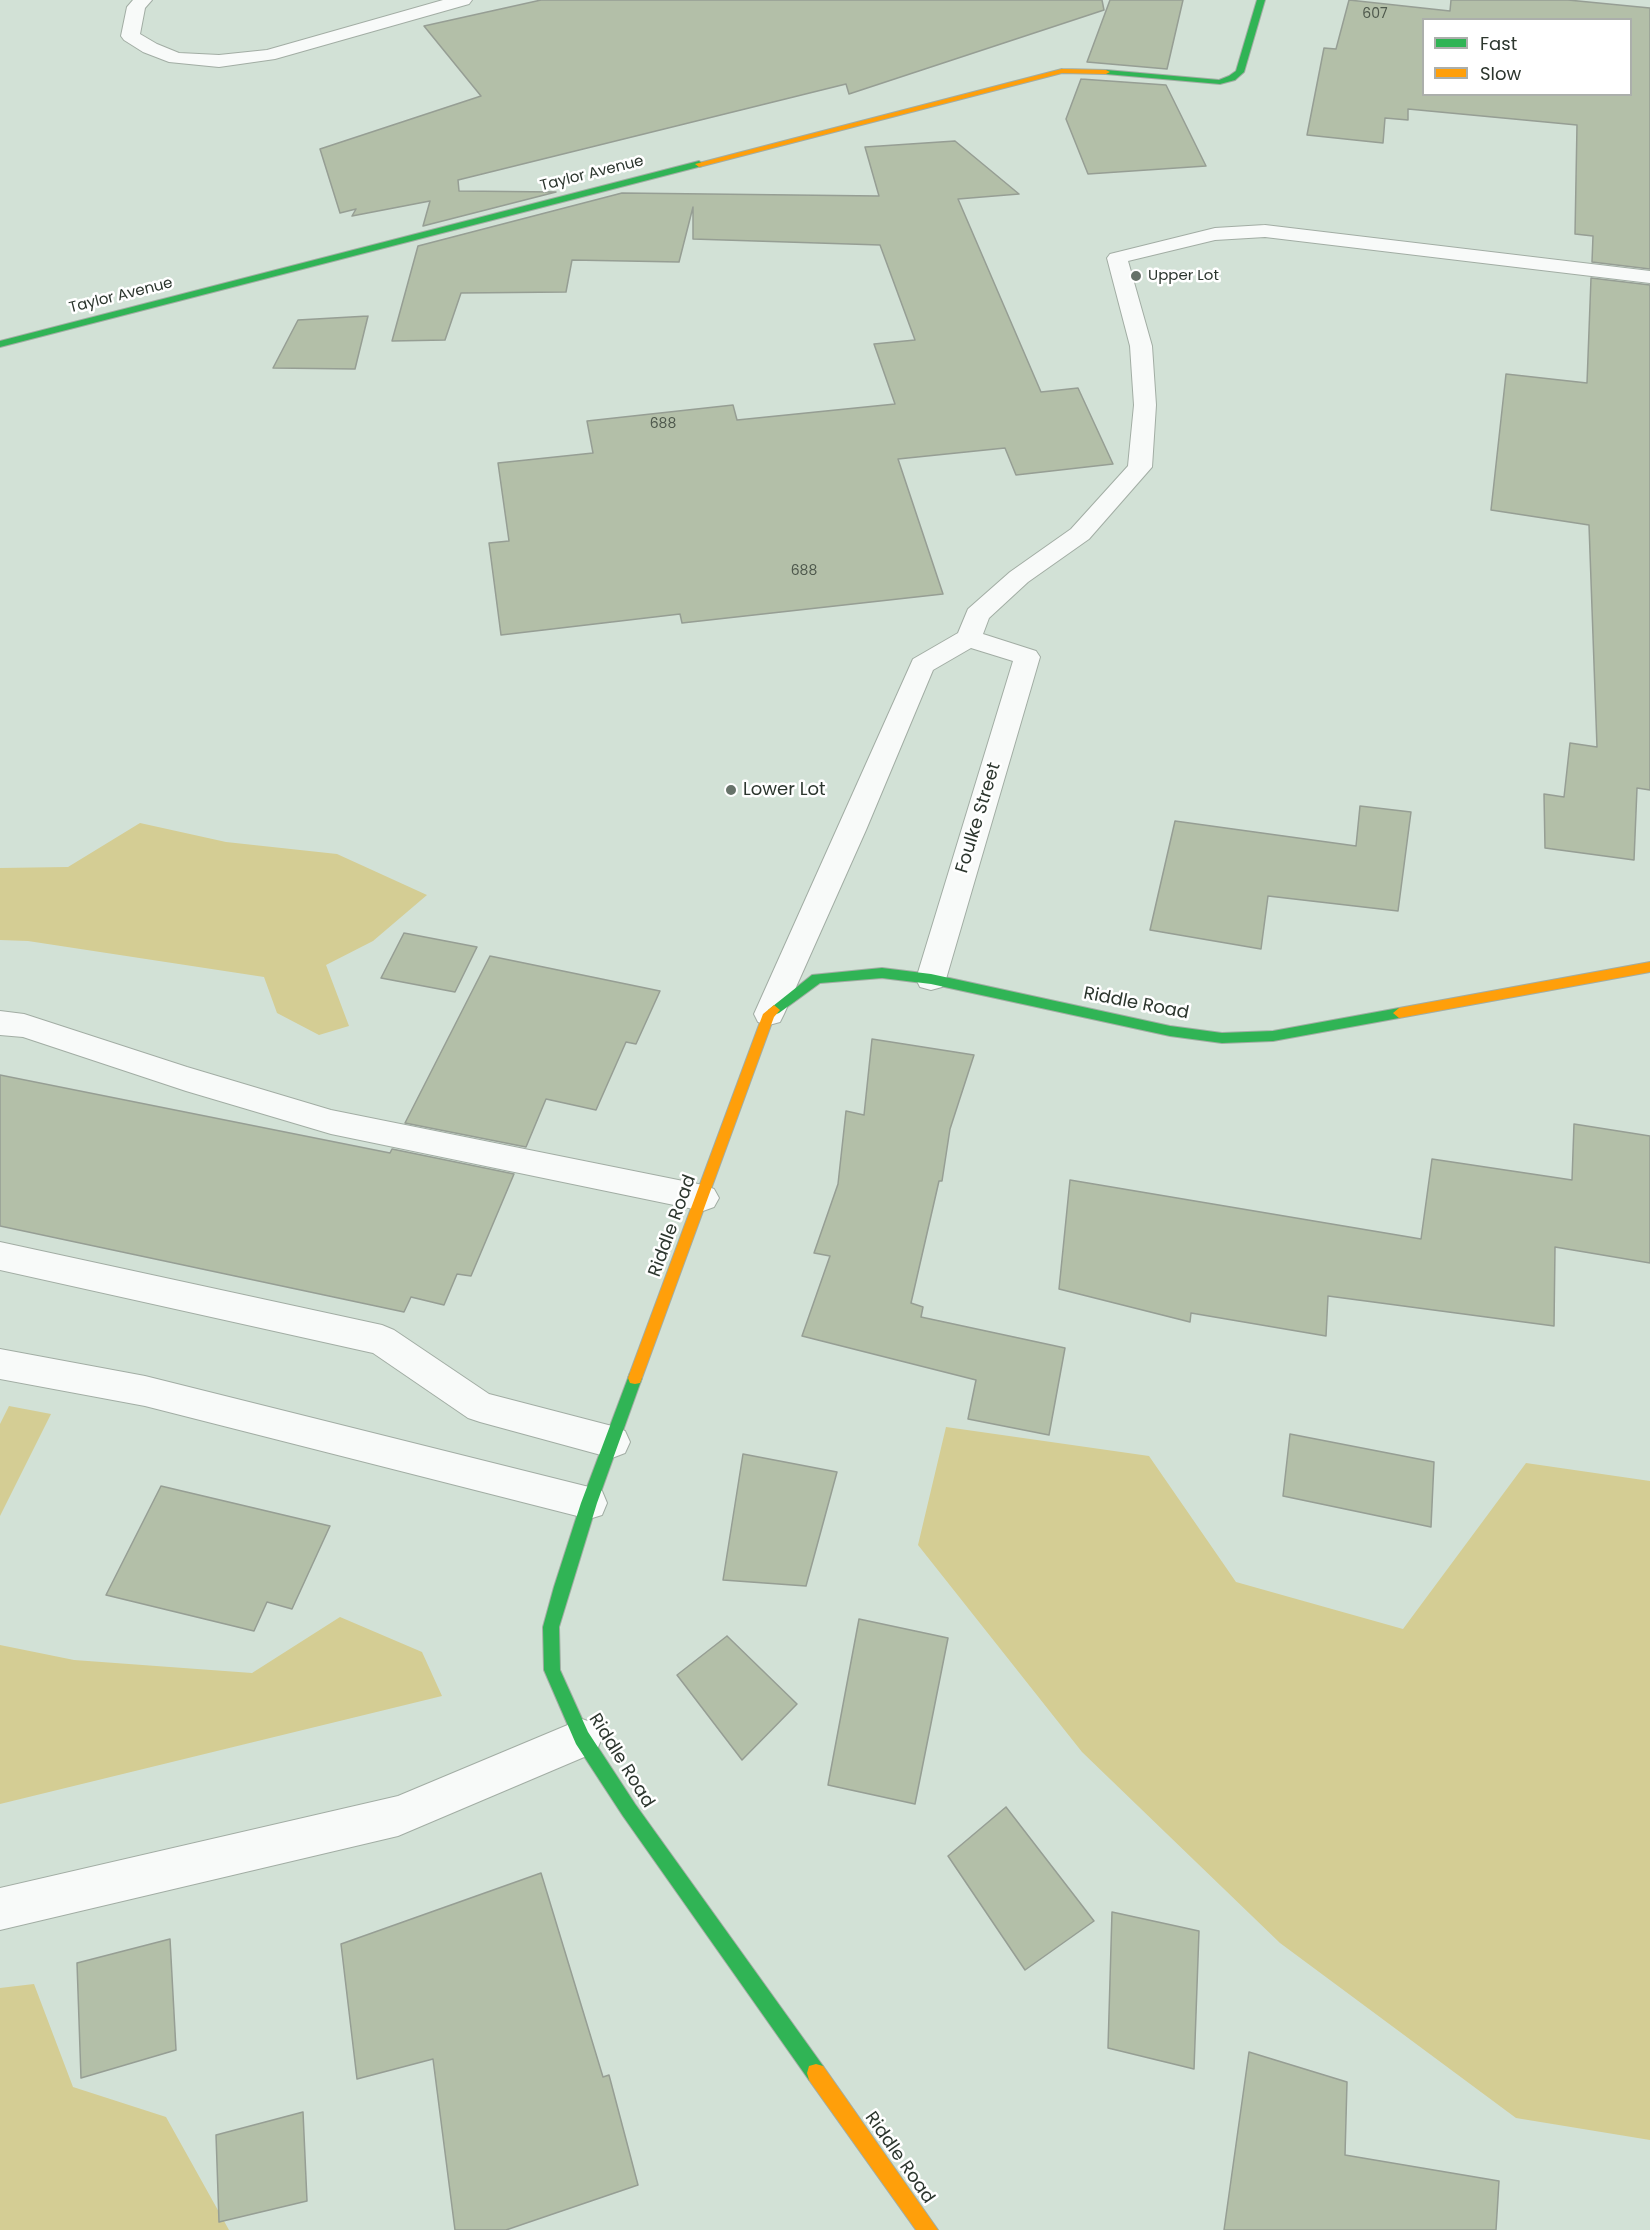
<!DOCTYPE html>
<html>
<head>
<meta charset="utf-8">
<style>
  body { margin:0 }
  #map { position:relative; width:1650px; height:2230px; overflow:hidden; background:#d2e1d6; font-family:Poppins,sans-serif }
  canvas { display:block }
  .legend { position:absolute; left:1422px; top:18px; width:210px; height:78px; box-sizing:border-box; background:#fff; border:2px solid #abafab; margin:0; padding:8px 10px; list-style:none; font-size:18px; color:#2c362e }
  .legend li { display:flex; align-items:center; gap:12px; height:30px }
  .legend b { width:30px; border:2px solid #abafab }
</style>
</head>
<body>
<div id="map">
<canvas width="1650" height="2230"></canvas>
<ul class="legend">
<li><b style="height:8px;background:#30b455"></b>Fast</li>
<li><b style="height:8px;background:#ff9f0a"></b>Slow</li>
</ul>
</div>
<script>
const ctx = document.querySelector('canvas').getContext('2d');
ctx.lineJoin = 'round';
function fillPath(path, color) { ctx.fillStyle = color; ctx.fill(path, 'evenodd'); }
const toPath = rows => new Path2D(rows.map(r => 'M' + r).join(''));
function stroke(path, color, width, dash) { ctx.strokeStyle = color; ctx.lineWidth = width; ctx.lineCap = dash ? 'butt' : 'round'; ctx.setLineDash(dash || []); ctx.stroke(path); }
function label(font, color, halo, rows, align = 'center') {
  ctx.font = font + ' Poppins,sans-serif'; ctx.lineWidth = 5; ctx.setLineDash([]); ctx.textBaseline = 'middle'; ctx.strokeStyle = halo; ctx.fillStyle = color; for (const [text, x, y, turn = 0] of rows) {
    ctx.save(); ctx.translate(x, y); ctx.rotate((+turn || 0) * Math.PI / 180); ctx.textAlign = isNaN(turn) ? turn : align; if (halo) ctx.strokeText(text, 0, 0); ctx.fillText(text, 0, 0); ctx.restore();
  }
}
fillPath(toPath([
  [140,823,226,842,337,854,427,895,373,941,326,965,349,1026,319,1035,277,1013,264,977,28,941,0,940,0,868,68,867],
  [9,1406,51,1414,0,1516,0,1424],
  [946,1427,1149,1456,1236,1582,1403,1629,1526,1463,1650,1481,1650,2140,1516,2118,1280,1943,1082,1752,918,1545],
  [340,1617,422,1652,442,1696,0,1804,0,1645,74,1660,252,1673],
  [34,1984,73,2087,166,2117,229,2230,0,2230,0,1988]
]), '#d4cd94');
const building = toPath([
  [541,0,1102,0,1104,10,849,94,846,84,458,180,459,191,556,192,423,226,430,201,352,216,356,209,340,213,320,149,481,96,424,26,541,0],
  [1110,0,1183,0,1167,69,1087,62,1110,0],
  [1349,0,1450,11,1451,0,1568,0,1650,8,1650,269,1592,262,1593,236,1575,234,1577,125,1408,109,1408,120,1385,118,1383,143,1307,135,1324,48,1336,49,1349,0],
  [1424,20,1630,20,1630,94,1424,94,1424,20],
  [1081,79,1166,85,1206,166,1088,174,1066,119,1081,79],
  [955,141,1019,194,958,199,1041,392,1078,388,1113,464,1016,475,1005,448,898,459,943,594,682,623,680,614,501,635,489,543,509,541,498,463,593,453,587,421,733,405,737,420,895,404,874,344,915,340,880,245,693,239,693,207,679,262,572,260,566,292,461,293,445,340,392,341,418,246,622,193,879,196,865,147,955,141],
  [1591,278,1650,285,1650,790,1637,788,1634,860,1545,848,1544,794,1564,797,1570,743,1597,747,1589,525,1491,510,1506,374,1587,383,1591,278],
  [368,316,355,369,273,368,298,320,368,316],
  [1360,806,1411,812,1398,911,1268,896,1261,949,1150,930,1175,821,1356,846,1360,806],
  [404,933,477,947,455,992,381,978,404,933],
  [490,956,660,991,636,1044,626,1042,596,1110,546,1099,526,1147,405,1123,490,956],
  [872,1039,974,1055,950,1129,942,1181,939,1181,911,1303,923,1307,921,1317,1065,1348,1049,1435,968,1419,976,1380,802,1336,830,1256,814,1253,838,1184,846,1111,864,1115,872,1039],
  [0,1075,390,1153,392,1149,514,1174,471,1276,457,1274,444,1305,411,1297,404,1312,0,1226,0,1075],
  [1574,1124,1650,1136,1650,1263,1555,1247,1554,1326,1328,1296,1326,1336,1191,1313,1190,1322,1059,1289,1070,1180,1421,1239,1432,1159,1572,1180,1574,1124],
  [1290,1434,1434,1462,1431,1527,1283,1496,1290,1434],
  [743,1454,837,1472,806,1586,723,1580,743,1454],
  [161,1486,330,1526,292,1609,267,1602,254,1631,106,1595,161,1486],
  [859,1619,948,1638,915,1804,828,1785,859,1619],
  [727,1636,797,1704,742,1760,677,1675,727,1636],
  [1006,1807,1094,1921,1025,1970,948,1856,1006,1807],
  [541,1873,603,2077,609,2075,638,2185,506,2230,455,2230,433,2059,357,2079,341,1944,541,1873],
  [1112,1912,1199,1931,1194,2069,1108,2048,1112,1912],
  [170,1939,176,2050,81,2078,77,1963,170,1939],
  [1249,2052,1347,2082,1345,2155,1499,2181,1496,2230,1224,2230,1249,2052],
  [303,2112,307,2201,219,2222,216,2135,303,2112]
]);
fillPath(building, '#b3bfa8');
stroke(building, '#969e94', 1.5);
const lane = toPath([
  [133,0,152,0,145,8,140,34,157,44,179,53,219,55,267,50,443,0,472,0,469,4,275,59,219,67,169,62,143,52,124,40,121,36,127,7,133,0],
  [1265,225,1650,271,1650,283,1265,237,1215,240,1128,261,1152,346,1156,405,1152,467,1089,539,1028,582,989,618,983,634,1036,651,1040,657,946,979,942,987,931,990,920,987,916,979,1013,661,971,648,933,670,866,830,784,1014,780,1022,769,1025,758,1022,754,1014,913,659,958,633,968,609,1010,572,1071,529,1128,466,1134,405,1130,346,1107,258,1110,254,1215,228,1265,225],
  [0,1011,24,1014,187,1067,331,1110,703,1185,714,1189,719,1198,714,1207,703,1211,331,1134,186,1091,23,1037,0,1035,0,1011],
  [0,1242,382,1325,394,1330,489,1394,612,1426,625,1431,630,1442,625,1453,612,1458,480,1422,468,1418,373,1353,0,1270,0,1242],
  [0,1349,145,1376,589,1487,602,1491,607,1503,602,1515,589,1519,145,1406,0,1379,0,1349],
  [582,1719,596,1724,602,1738,596,1752,398,1836,0,1930,0,1888,398,1796,582,1719]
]);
const fast = toPath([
  [1257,0,1265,0,1244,72,1235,80,1220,84,1106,74,1102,72,1106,70,1219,80,1229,76,1236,71,1257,0],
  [699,161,703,164,702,166,0,347,0,341,699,161],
  [882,968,931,974,1170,1026,1222,1033,1273,1031,1399,1008,1405,1013,1399,1018,1273,1041,1222,1043,1170,1036,931,984,882,978,820,983,779,1013,774,1015,768,1010,812,975,882,968],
  [635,1372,640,1373,642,1378,597,1503,559,1627,560,1670,588,1732,635,1804,823,2066,825,2073,823,2080,816,2082,809,2080,623,1816,576,1744,544,1670,543,1627,554,1587,581,1503,628,1378,630,1373,635,1372]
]);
const slow = toPath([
  [1062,69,1106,70,1110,72,1106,74,1062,73,699,167,695,164,1062,69],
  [1650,962,1650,972,1399,1018,1393,1013,1399,1008,1650,962],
  [774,1005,780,1010,774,1017,642,1378,640,1383,635,1384,630,1383,628,1378,763,1014,774,1005],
  [816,2064,823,2066,938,2230,916,2230,809,2080,807,2073,809,2066,816,2064]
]);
stroke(lane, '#a2ada4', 2);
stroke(fast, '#a2ada4', 2);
stroke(slow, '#a2ada4', 2);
fillPath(lane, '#f8faf9');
fillPath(fast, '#30b455');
fillPath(slow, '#ff9f0a');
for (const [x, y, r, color] of [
  [1136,276,6,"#667269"],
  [731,790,6,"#667269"]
]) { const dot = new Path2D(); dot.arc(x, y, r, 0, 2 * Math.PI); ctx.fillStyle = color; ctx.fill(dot); stroke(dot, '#fff', 2); }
label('14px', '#4e584c', null, [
  ["607",1375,14],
  ["688",663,424],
  ["688",804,571]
]);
label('15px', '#2c362e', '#fff', [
  ["Taylor Avenue",592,174,-14],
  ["Taylor Avenue",121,296,-14]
]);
label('15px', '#2c362e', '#fff', [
  ["Upper Lot",1148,276]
], 'left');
label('18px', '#2c362e', '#fff', [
  ["Lower Lot",743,790]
], 'left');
label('18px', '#2c362e', '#fff', [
  ["Foulke Street",979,818,-73],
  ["Riddle Road",1136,1004,11],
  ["Riddle Road",673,1226,-70],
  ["Riddle Road",621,1761,58],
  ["Riddle Road",899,2158,55]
]);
</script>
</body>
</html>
